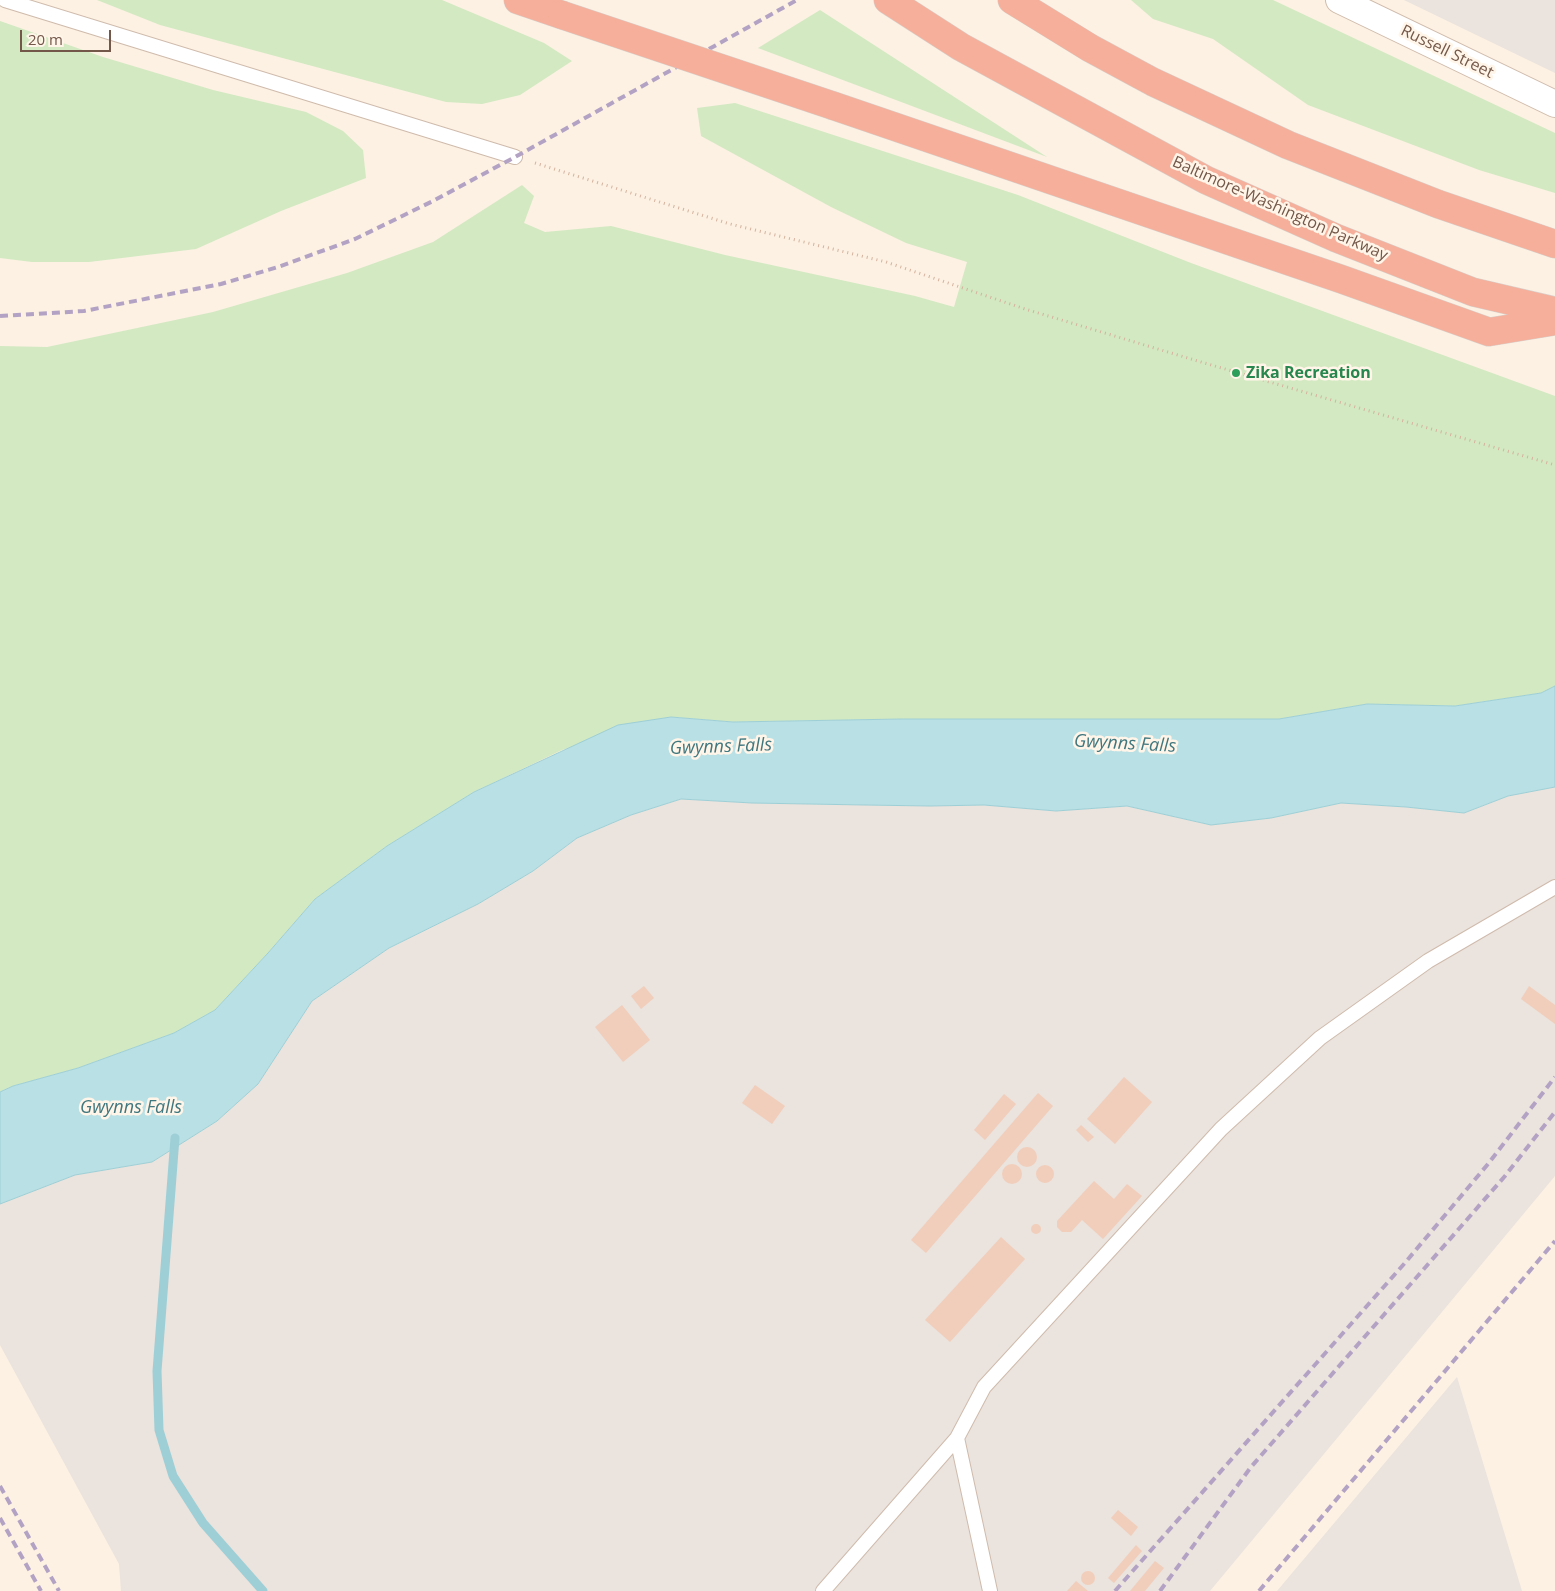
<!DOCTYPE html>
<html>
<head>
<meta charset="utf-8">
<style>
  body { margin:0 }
  #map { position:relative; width:1555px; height:1591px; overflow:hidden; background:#fcf1e3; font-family:"Open Sans",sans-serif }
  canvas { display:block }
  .scale { position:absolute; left:20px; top:30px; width:91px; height:22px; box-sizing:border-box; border:2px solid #735749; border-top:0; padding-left:6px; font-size:15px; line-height:18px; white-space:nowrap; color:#735749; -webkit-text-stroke:4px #fff5e8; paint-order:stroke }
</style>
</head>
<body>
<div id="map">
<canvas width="1555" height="1591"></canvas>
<div class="scale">20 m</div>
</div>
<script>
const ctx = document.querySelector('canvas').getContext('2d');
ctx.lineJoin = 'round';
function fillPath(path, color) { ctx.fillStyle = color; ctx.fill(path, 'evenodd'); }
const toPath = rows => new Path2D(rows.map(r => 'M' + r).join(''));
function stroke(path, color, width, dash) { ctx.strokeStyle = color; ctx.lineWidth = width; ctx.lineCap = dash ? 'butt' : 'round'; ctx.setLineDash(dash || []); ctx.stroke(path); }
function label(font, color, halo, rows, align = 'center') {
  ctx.font = font + ' "Open Sans",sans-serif'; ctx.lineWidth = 5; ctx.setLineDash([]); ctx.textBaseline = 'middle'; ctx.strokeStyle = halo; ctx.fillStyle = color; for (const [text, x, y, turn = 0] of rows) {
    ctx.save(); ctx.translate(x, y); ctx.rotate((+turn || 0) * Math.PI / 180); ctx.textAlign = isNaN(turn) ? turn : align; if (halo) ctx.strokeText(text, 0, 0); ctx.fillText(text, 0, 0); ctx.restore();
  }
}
fillPath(toPath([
  [1404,0,1555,0,1555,73],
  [1555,787,1555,1176,1210,1591,121,1591,119,1564,0,1345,0,1204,75,1175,152,1162,217,1121,258,1084,312,1001,389,948,478,904,533,871,577,838,631,815,681,799,752,803,865,805,930,806,984,805,1056,811,1127,806,1211,825,1271,818,1341,803,1406,807,1464,813,1508,796],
  [1457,1377,1522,1591,1277,1591]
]), '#ebe3dd');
fillPath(toPath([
  [97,0,442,0,544,43,572,61,520,95,482,104,446,102,160,25],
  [1131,0,1273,0,1555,133,1555,193,1479,170,1308,105,1213,39,1153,19],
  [820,10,1047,157,758,48],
  [0,21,103,57,213,90,306,112,343,131,363,150,366,178,281,211,196,249,89,262,32,262,0,258],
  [735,103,1018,195,1191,263,1555,396,1555,686,1541,693,1455,706,1367,704,1279,719,901,719,733,722,671,717,562,750,474,792,387,846,315,899,268,953,215,1010,174,1033,78,1068,13,1086,0,1092,0,346,47,347,213,312,347,273,433,242,522,185,534,196,524,223,545,232,611,226,725,255,915,296,954,307,967,262,906,243,831,207,701,136,697,108]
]), '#d3e9c2');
const water = toPath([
  [1555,686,1555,787,1508,796,1464,813,1406,807,1341,803,1271,818,1211,825,1127,806,1056,811,984,805,930,806,865,805,752,803,681,799,631,815,577,838,533,871,478,904,389,948,312,1001,258,1084,217,1121,152,1162,75,1175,0,1204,0,1092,13,1086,78,1068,174,1033,215,1010,268,953,315,899,387,846,474,792,618,725,671,717,733,722,901,719,1279,719,1367,704,1455,706,1541,693,1555,686]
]);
fillPath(water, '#b8e0e5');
stroke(water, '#9ecfd6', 1);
stroke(toPath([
  [175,1138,157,1371,159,1430,173,1476,203,1523,263,1591]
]), '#9ecfd6', 9);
fillPath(toPath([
  [644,986,654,998,641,1009,631,996],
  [1529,986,1555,1005,1555,1024,1521,999],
  [622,1005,650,1040,623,1062,595,1027],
  [1124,1077,1152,1102,1115,1144,1087,1119],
  [755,1085,785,1106,772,1124,742,1103],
  [1038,1093,1053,1106,926,1253,911,1240],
  [1004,1094,1016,1104,985,1140,974,1130],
  [1081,1125,1094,1137,1088,1142,1076,1130],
  '1017 1157a10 10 0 1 1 20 0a10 10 0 1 1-20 0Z',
  '1002 1174a10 10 0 1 1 20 0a10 10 0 1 1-20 0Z',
  '1036 1174a9 9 0 1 1 18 0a9 9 0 1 1-18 0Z',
  [1094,1181,1114,1199,1127,1184,1142,1196,1103,1239,1082,1220,1071,1232,1062,1232,1057,1227,1057,1221],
  '1031 1229a5 5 0 1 1 10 0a5 5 0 1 1-10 0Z',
  [1001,1237,1025,1259,950,1342,925,1320],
  [1118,1510,1138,1527,1131,1536,1111,1518],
  [1136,1545,1142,1551,1114,1583,1108,1578],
  [1155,1561,1164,1568,1145,1591,1130,1591],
  '1081 1578a7 7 0 1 1 14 0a7 7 0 1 1-14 0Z',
  [1076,1581,1088,1591,1067,1591]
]), '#f1cebb');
const service = toPath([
  [5,0,515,157],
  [957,1438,990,1591],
  [823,1591,957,1438,984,1387,1221,1129,1320,1038,1428,961,1555,887]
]);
const minor = toPath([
  [1339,0,1555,104]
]);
const motorway = toPath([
  [518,0,562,15],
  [888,0,961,47,1206,180,1336,238,1473,292,1555,311],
  [1012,0,1090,48,1153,82,1288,145,1438,204,1555,244],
  [834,106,1341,279,1489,332,1555,321]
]);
stroke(service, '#cfbbac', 16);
stroke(minor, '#cfbbac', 28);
stroke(motorway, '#d8d0cc', 29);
stroke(toPath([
  [535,163,730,224,886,262,1025,309,1201,362,1555,465]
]), '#d5b29e', 3, [1, 4]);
stroke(service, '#fff', 14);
stroke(minor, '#fff', 26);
stroke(motorway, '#f5af9a', 28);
stroke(toPath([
  [0,316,84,311,221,284,278,267,355,239,433,201,515,157,797,0],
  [0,1486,59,1591],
  [0,1518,41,1591],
  [1115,1591,1404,1264,1488,1164,1555,1077],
  [1160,1591,1251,1467,1505,1176,1555,1112],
  [1259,1591,1555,1241]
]), '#b3a2c4', 4, [8, 5]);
const motorwayBridge = toPath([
  [562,15,834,106]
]);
stroke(motorwayBridge, '#d8d0cc', 29, []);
stroke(motorwayBridge, '#f5af9a', 28);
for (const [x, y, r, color] of [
  [1236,373,5,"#2e9e5b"]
]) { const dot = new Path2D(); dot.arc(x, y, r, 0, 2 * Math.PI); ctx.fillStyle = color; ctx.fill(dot); stroke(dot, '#fff5e8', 2); }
label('16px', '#735749', '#fff5e8', [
  ["Russell Street",1447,52,26],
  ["Baltimore-Washington Parkway",1280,209,24]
]);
label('bold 16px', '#27864d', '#fff5e8', [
  ["Zika Recreation",1246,373]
], 'left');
label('italic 18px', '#40777f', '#fff5e8', [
  ["Gwynns Falls",1125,744,3],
  ["Gwynns Falls",721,747,-2],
  ["Gwynns Falls",131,1108]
]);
</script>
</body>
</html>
